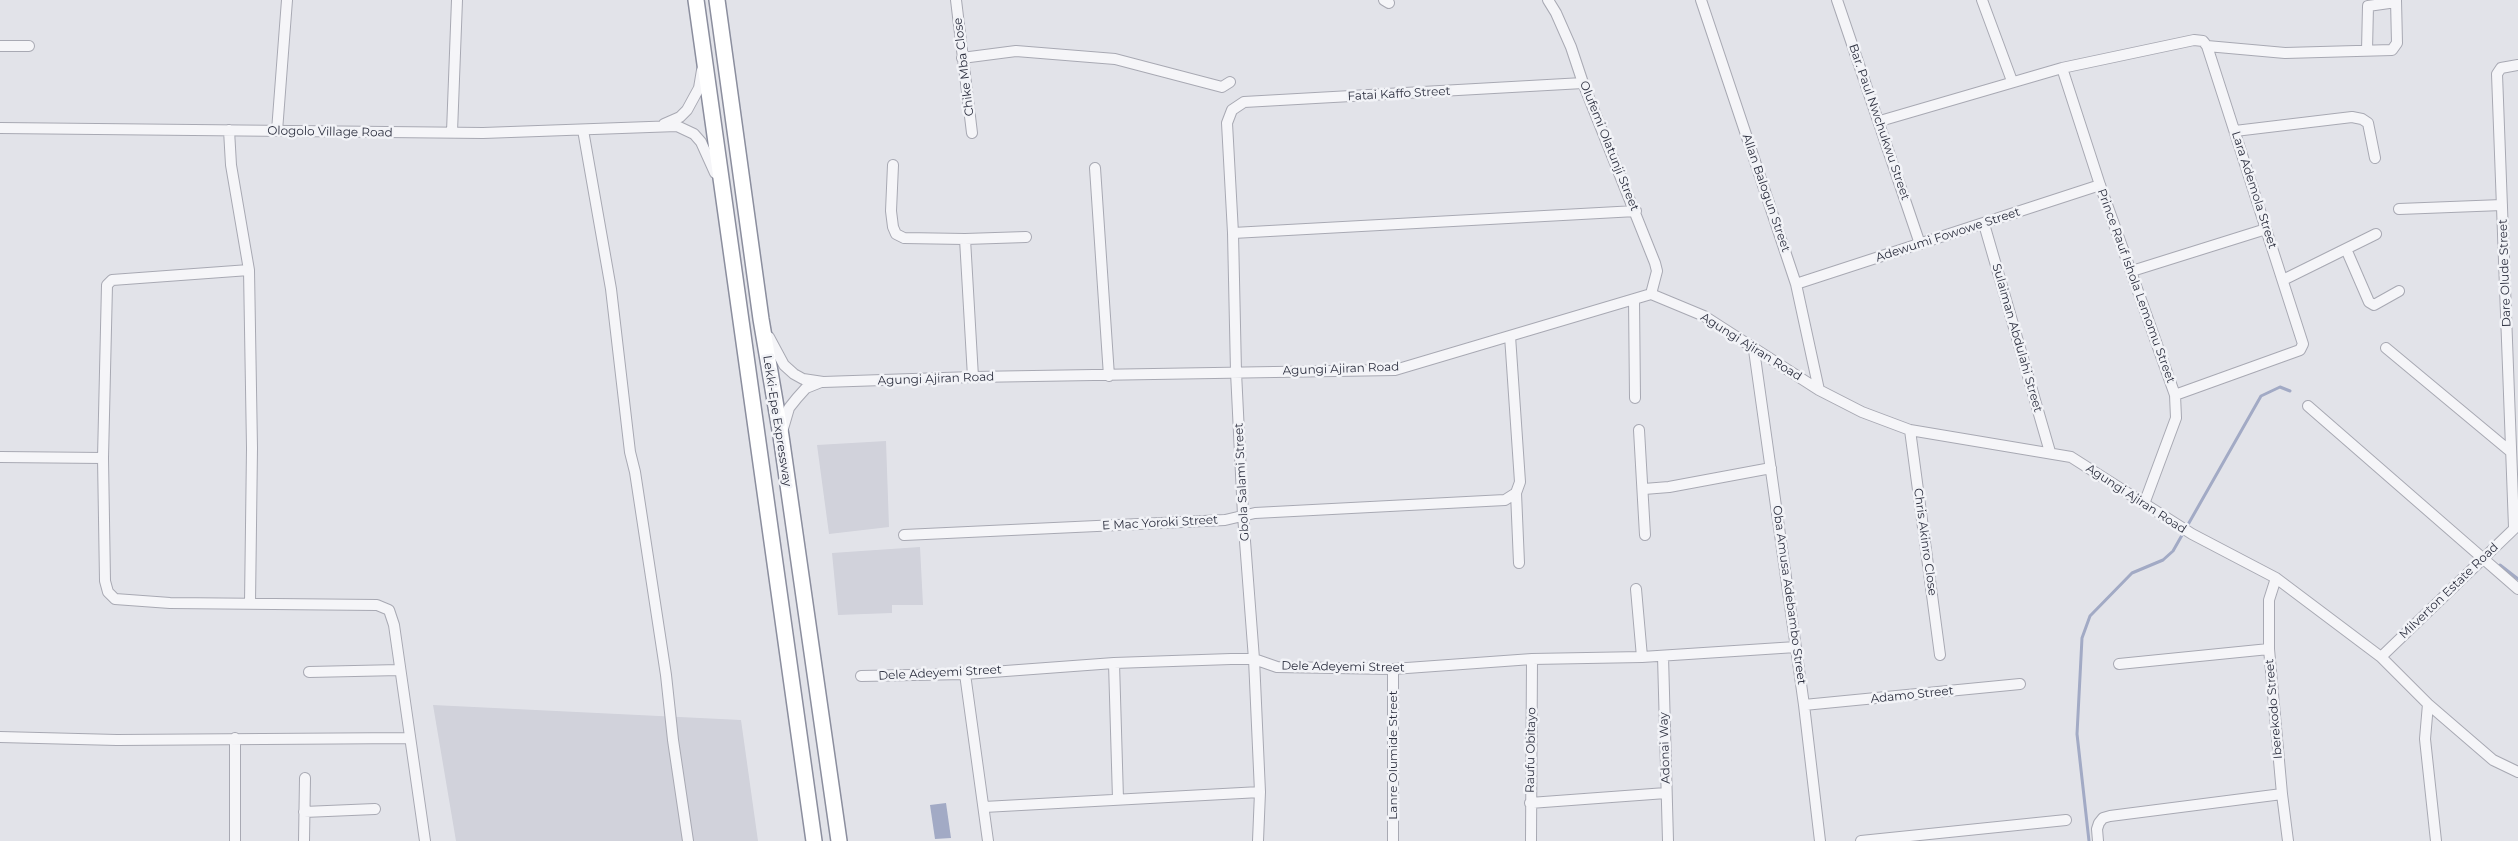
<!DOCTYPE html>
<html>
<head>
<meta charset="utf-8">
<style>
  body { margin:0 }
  canvas { display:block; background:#e2e3e9 }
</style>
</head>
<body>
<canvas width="2518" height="841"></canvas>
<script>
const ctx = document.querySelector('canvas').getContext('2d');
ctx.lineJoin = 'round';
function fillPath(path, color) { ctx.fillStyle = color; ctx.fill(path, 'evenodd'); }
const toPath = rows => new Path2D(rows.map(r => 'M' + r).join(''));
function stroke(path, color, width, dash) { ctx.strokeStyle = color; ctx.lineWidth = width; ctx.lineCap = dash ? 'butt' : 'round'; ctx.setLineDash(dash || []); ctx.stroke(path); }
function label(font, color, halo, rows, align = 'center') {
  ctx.font = font + ' Montserrat,sans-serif'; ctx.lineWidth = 5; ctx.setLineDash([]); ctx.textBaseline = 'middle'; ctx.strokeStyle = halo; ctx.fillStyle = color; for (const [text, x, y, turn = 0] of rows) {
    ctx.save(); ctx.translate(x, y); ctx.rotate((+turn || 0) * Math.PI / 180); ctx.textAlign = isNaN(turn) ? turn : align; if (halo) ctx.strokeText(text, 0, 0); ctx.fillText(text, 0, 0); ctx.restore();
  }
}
fillPath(toPath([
  [886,441,889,527,829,534,817,445],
  [920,547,923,605,892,605,892,613,838,615,832,553],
  [433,705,741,720,758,841,456,841]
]), '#d1d2db');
fillPath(toPath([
  [946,803,951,838,935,839,930,805]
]), '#a2aac5');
stroke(toPath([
  [2500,565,2518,579],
  [2089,841,2077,734,2082,638,2090,616,2132,573,2163,560,2173,551,2261,396,2280,387,2290,391]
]), '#a2aac5', 3);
const minor = toPath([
  [956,0,972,133],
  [1384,0,1389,3],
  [1548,0,1556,13,1571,47,1583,83,1655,263,1657,271,1651,294],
  [1701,0,1796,284,1819,390],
  [1837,0,1920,244],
  [1982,0,2012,81],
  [0,46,29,46],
  [2207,46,2285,53,2392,50,2397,43,2396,0],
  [2367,50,2368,6,2396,2],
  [962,58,1016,51,1115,59,1222,87,1230,82],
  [2062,68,2100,185,2175,395,2176,418,2144,504],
  [1880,121,2062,68,2194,40,2203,41,2207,46,2303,344,2300,350,2175,395],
  [664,124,680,117,687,110,699,88,702,70],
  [0,128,483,133,677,126,694,134,701,142,715,173],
  [229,130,231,165,249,270,252,448,250,603],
  [583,130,611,289,630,452,635,472,666,675,673,740,688,841],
  [277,131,287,0],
  [2235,131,2352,117,2362,119,2368,123,2375,158],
  [452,132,457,0],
  [893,165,891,211,893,227,896,234,904,238,965,239,1026,237],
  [1095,168,1109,376],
  [2399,209,2502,205],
  [1984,224,2050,452],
  [1233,233,1636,211],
  [965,239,973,377],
  [2346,249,2369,302,2374,305,2399,291],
  [249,270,112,280,107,285,103,458,105,581,108,592,115,599,170,603,377,605,389,610,394,625,425,841],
  [2132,271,2266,229],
  [2283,280,2376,234],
  [1796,284,2100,185],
  [1634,299,1635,398],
  [769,337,784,365,794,374,803,379,823,382,973,377,1395,370,1651,294,1704,316,1819,390,1862,412,1910,430,2071,457,2192,534,2276,578,2381,657,2428,704,2493,760,2518,772],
  [2386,348,2511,452],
  [1754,350,1804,705,1820,841],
  [2308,406,2518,589],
  [1639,430,1645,535],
  [1910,430,1940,655],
  [782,432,789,408,797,398,806,388,821,382],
  [0,457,103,458],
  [1644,489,1669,487,1771,468],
  [1516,493,1519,563],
  [2514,527,2497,74,2501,68,2518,65],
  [904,535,1225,520,1255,513,1505,500,1516,493,1520,482,1510,336],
  [2276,578,2269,600,2269,649,2282,794,2288,841],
  [1636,589,1642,657],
  [1663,656,1668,841],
  [2381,657,2518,525],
  [1114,663,1118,799],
  [2119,664,2269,649],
  [309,672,400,670],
  [965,674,988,841],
  [861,676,965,674,1114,663,1231,659,1254,659,1277,667,1393,669,1532,659,1642,657,1796,647],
  [2428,704,2425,739,2436,841],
  [1804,705,2020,684],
  [0,737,117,740,409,738],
  [1530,803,1666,793],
  [984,807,1260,792],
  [304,812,375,809],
  [235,841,235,738],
  [304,841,305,778],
  [1258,841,1260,792,1254,659,1243,515,1236,372,1233,233,1227,123,1232,110,1244,102,1583,83],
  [1393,841,1393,669],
  [1531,841,1532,659],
  [1861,841,2066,820],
  [2098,841,2097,829,2099,823,2103,818,2110,816,2282,794]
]);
const highway = toPath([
  [696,0,814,841],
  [717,0,761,319,781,436,839,841]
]);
stroke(minor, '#a8a9b3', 12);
stroke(highway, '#8b8e9e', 18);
stroke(minor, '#f5f5f8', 10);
stroke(highway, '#fff', 15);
label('12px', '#2c2f3f', '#f2f3f7', [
  ["Chike Mba Close",964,67,-97],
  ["Fatai Kaffo Street",1399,94,-3],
  ["Bar. Paul Nwchukwu Street",1879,122,71],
  ["Ologolo Village Road",330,132,1],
  ["Olufemi Olatunji Street",1609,146,68],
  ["Lara Ademola Street",2254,190,72],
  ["Allan Balogun Street",1766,193,71],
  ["Adewumi Fowowe Street",1948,235,-18],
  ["Dare Olude Street",2505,273,-92],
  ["Prince Rauf Ishola Lemomu Street",2136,286,70],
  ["Sulaiman Abdulahi Street",2017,338,74],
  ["Agungi Ajiran Road",1751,347,32],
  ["Agungi Ajiran Road",1341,369,-2],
  ["Agungi Ajiran Road",936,379,-2],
  ["Lekki-Epe Expressway",777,421,81],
  ["Gbola Salami Street",1242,482,-93],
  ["Agungi Ajiran Road",2136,499,33],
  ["E Mac Yoroki Street",1160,523,-3],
  ["Chris Akinro Close",1925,542,82],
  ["Milverton Estate Road",2449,591,-44],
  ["Oba Amusa Adebambo Street",1789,595,82],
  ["Dele Adeyemi Street",1343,667,1],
  ["Dele Adeyemi Street",940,673,-3],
  ["Adamo Street",1912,695,-6],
  ["Iberekodo Street",2274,709,-95],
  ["Adonai Way",1665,748,-92],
  ["Raufu Obitayo",1531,750,-89],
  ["Lanre Olumide Street",1393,755,-90]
]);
</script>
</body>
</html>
